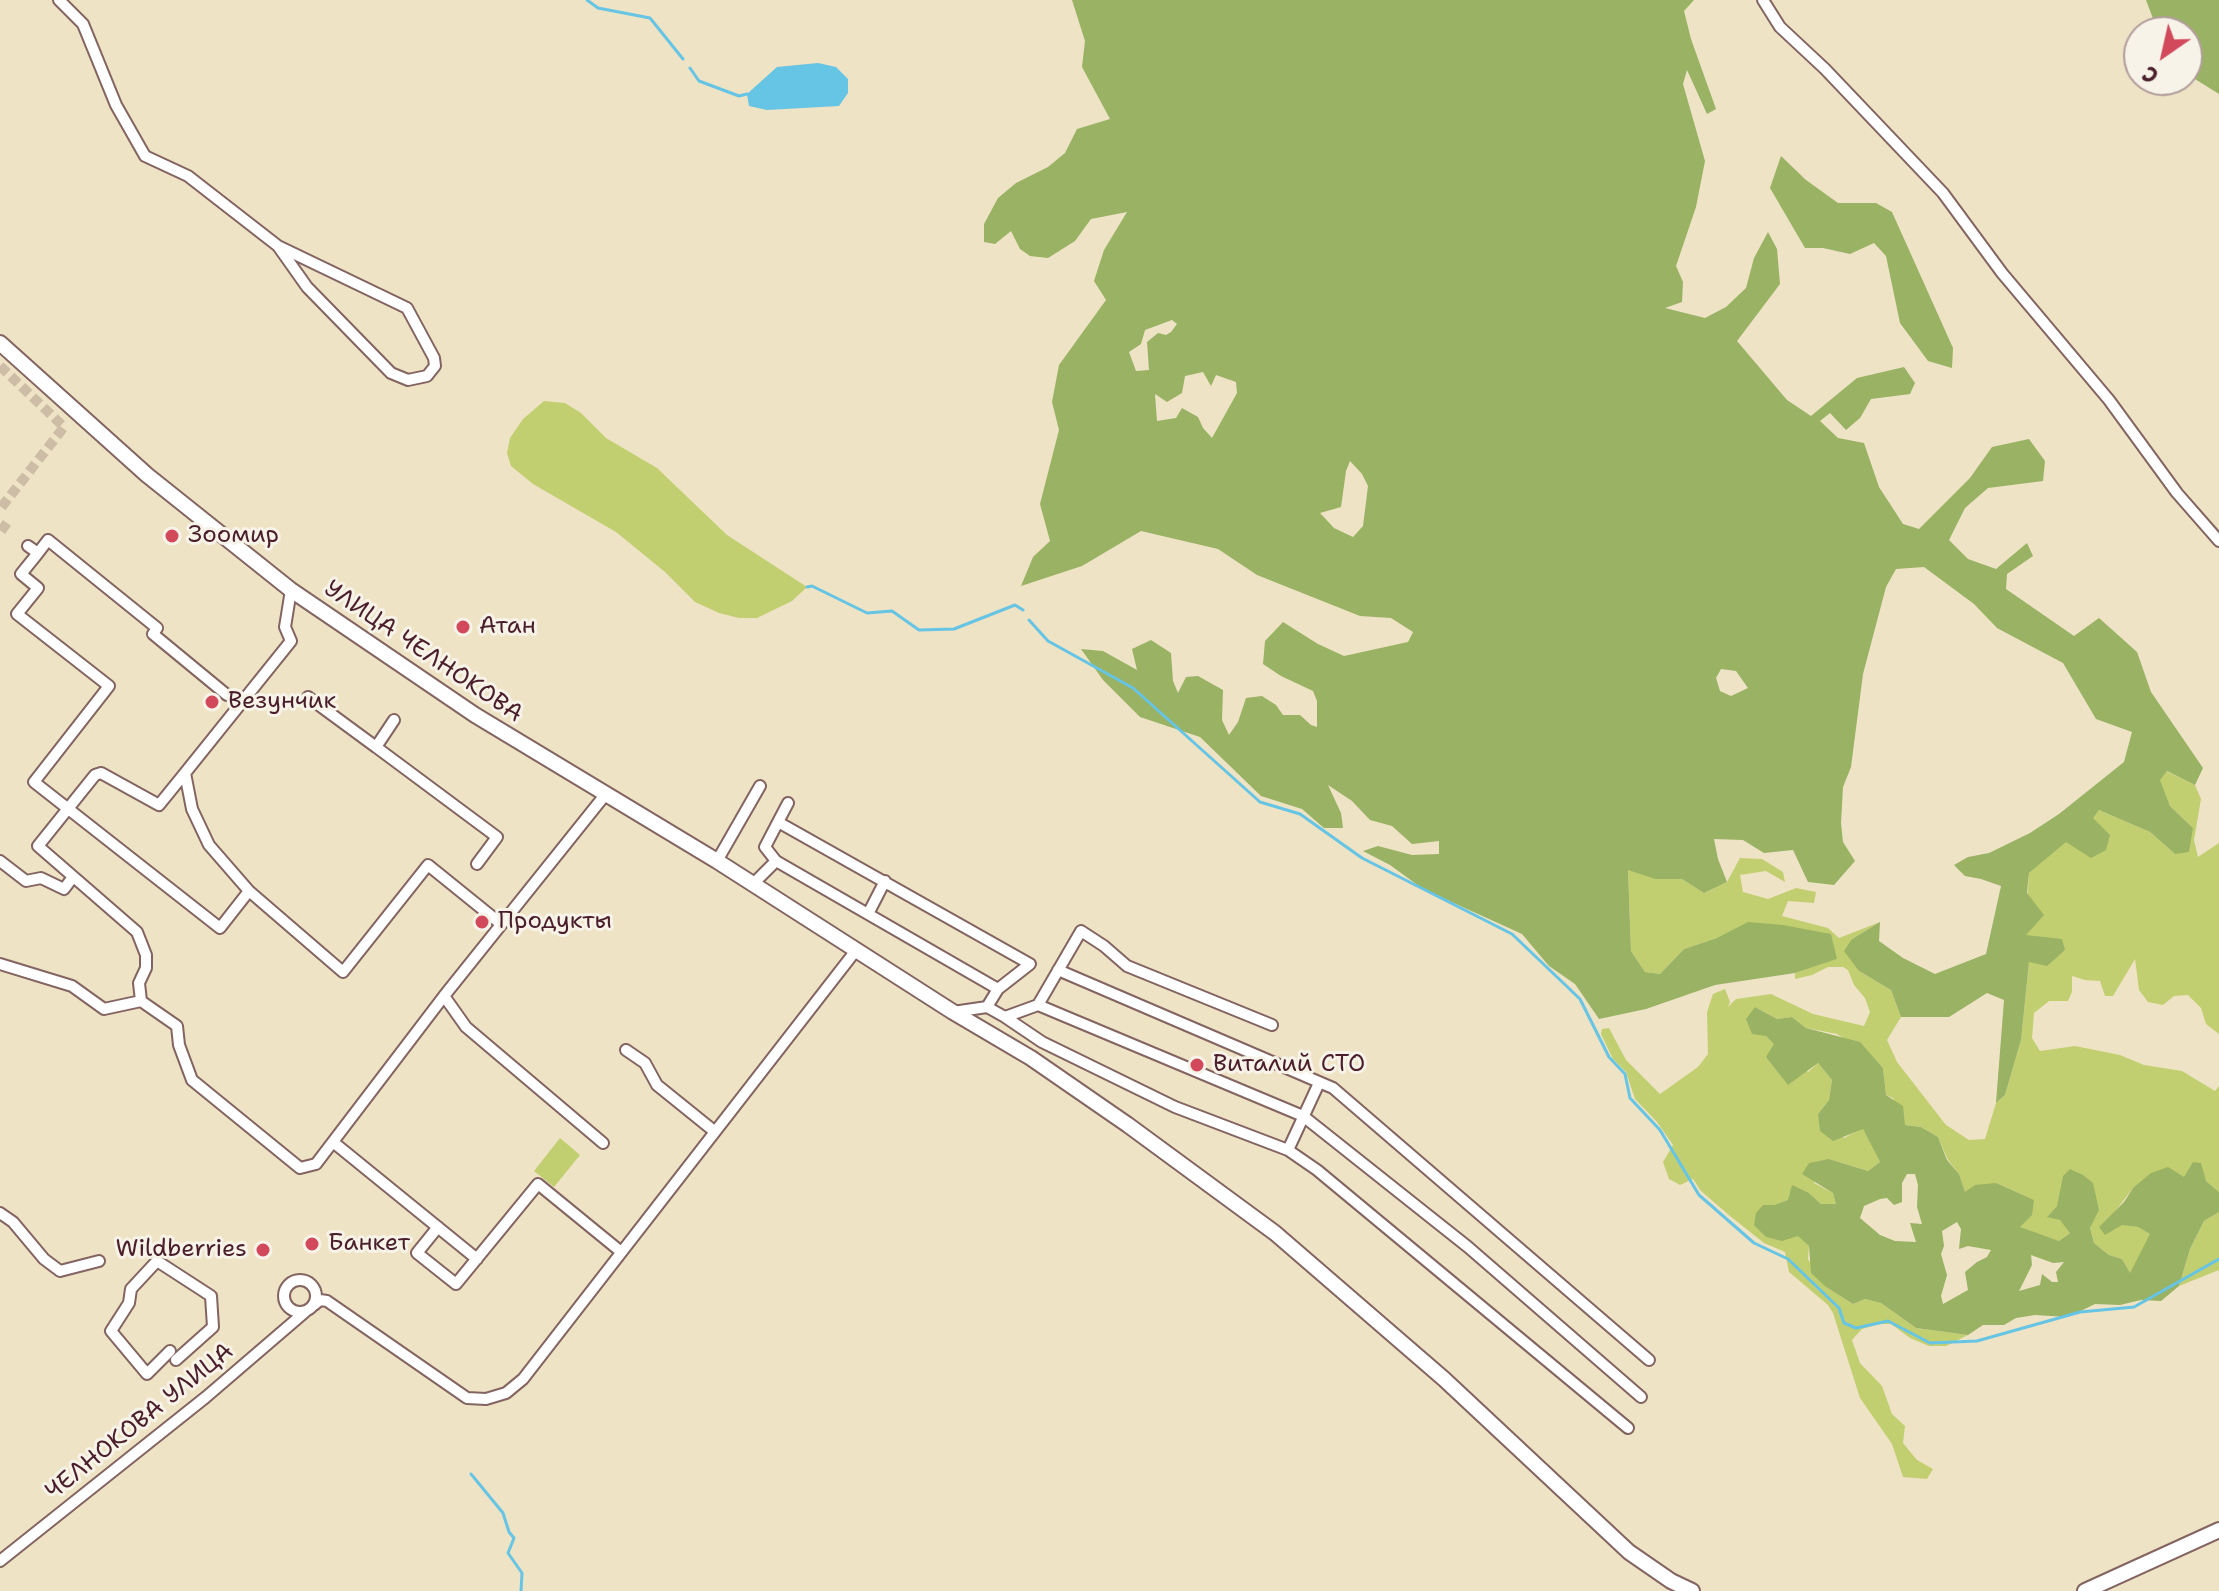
<!DOCTYPE html>
<html>
<head>
<meta charset="utf-8">
<style>
  body { margin:0 }
  #map { position:relative; width:2219px; height:1591px; overflow:hidden; background:#eee3c5; font-family:"Shantell Sans",sans-serif }
  canvas { display:block }
  .north { position:absolute; left:2123px; top:16px; width:80px; height:80px; box-sizing:border-box; background:#f7f3e8; border:2px solid #b29e9c; border-radius:50%; rotate:214deg; font-size:22px; font-weight:700; line-height:32px; text-align:center; color:#4a1f2b }
  .north::after { content:''; display:block; margin:auto; width:28px; height:36px; background:#d1495b; clip-path:polygon(50% 0,100% 100%,50% 72%,0 100%) }
</style>
</head>
<body>
<div id="map">
<canvas width="2219" height="1591"></canvas>
<div class="north">С</div>
</div>
<script>
const ctx = document.querySelector('canvas').getContext('2d');
ctx.lineJoin = 'round';
function fillPath(path, color) { ctx.fillStyle = color; ctx.fill(path, 'evenodd'); }
const toPath = rows => new Path2D(rows.map(r => 'M' + r).join(''));
function stroke(path, color, width, dash) { ctx.strokeStyle = color; ctx.lineWidth = width; ctx.lineCap = dash ? 'butt' : 'round'; ctx.setLineDash(dash || []); ctx.stroke(path); }
function label(font, color, halo, rows, align = 'center') {
  ctx.font = font + ' "Shantell Sans",sans-serif'; ctx.lineWidth = 6; ctx.setLineDash([]); ctx.textBaseline = 'middle'; ctx.strokeStyle = halo; ctx.fillStyle = color; for (const [text, x, y, turn = 0] of rows) {
    ctx.save(); ctx.translate(x, y); ctx.rotate((+turn || 0) * Math.PI / 180); ctx.textAlign = isNaN(turn) ? turn : align; if (halo) ctx.strokeText(text, 0, 0); ctx.fillText(text, 0, 0); ctx.restore();
  }
}
fillPath(toPath([
  [544,401,565,403,581,413,606,438,657,468,727,535,807,587,792,601,757,618,739,618,719,613,695,602,665,572,616,532,533,484,511,466,507,453,510,438,523,419],
  [2166,771,2195,785,2201,799,2194,840,2198,857,2219,843,2219,1034,2206,1024,2201,1008,2188,995,2174,996,2163,1005,2148,1002,2139,990,2135,959,2113,996,2105,996,2100,981,2085,980,2072,976,2072,992,2068,1001,2049,1001,2034,1013,2032,1038,2040,1051,2075,1046,2120,1055,2144,1065,2182,1071,2215,1091,2219,1086,2219,1192,2206,1181,2184,1178,2133,1188,2113,1214,2121,1224,2138,1227,2151,1234,2130,1274,2122,1259,2109,1255,2094,1243,2090,1228,2057,1206,2048,1216,2060,1220,2071,1232,2059,1241,2034,1234,2020,1227,2033,1200,1996,1183,1965,1193,1959,1174,1948,1160,1938,1137,1921,1127,1905,1125,1893,1098,1886,1095,1883,1068,1873,1057,1837,1034,1806,1028,1792,1017,1777,1019,1755,1007,1766,1036,1808,1072,1818,1063,1832,1080,1829,1100,1818,1114,1844,1138,1863,1128,1880,1162,1868,1171,1829,1159,1814,1183,1833,1193,1836,1204,1821,1204,1809,1193,1774,1205,1809,1246,1808,1259,1826,1287,1853,1304,1865,1299,1881,1303,1916,1328,1968,1335,1946,1346,1929,1346,1910,1338,1891,1324,1879,1324,1862,1329,1852,1340,1860,1363,1882,1386,1892,1414,1905,1426,1903,1443,1917,1460,1933,1469,1927,1479,1903,1477,1892,1444,1860,1398,1833,1313,1828,1305,1789,1272,1785,1252,1764,1243,1730,1216,1701,1191,1693,1179,1680,1185,1669,1179,1663,1162,1673,1145,1657,1122,1635,1099,1626,1072,1613,1059,1601,1034,1602,1029,1609,1028,1626,1060,1660,1094,1698,1067,1708,1054,1707,1012,1713,994,1725,989,1730,1002,1728,1007,1736,999,1771,994,1813,1014,1864,1026,1870,1012,1865,998,1854,985,1848,970,1843,967,1828,967,1812,975,1795,979,1795,973,1836,959,1717,938,1684,949,1660,974,1645,972,1631,951,1628,869,1655,879,1682,879,1704,893,1727,882,1740,858,1762,859,1783,872,1785,882,1766,871,1740,875,1743,892,1768,899,1796,888,1816,892,1814,903,1788,901,1782,916,1828,928,1839,938,1880,922,1852,939,1859,971,1891,990,1901,1017,1887,1040,1897,1062,1946,1125,1969,1140,1985,1139,1996,1103,2005,1095,2021,1040,2029,962,2025,935,2029,873,2099,810,2150,832,2175,854,2193,828,2170,806,2159,780],
  [560,1138,580,1155,554,1187,534,1171],
  [2219,1212,2219,1270,2179,1286,2190,1249,2204,1221]
]), '#c2cf71');
fillPath(toPath([
  [1072,0,1694,0,1684,11,1691,39,1716,109,1707,114,1687,70,1683,84,1705,161,1696,207,1676,266,1683,282,1682,302,1665,308,1705,318,1726,307,1746,288,1754,258,1768,232,1777,249,1780,284,1737,341,1787,400,1811,416,1857,378,1904,367,1915,383,1910,394,1871,399,1860,418,1846,430,1830,413,1820,421,1838,438,1864,443,1879,487,1903,524,1919,529,1970,478,1992,447,2029,439,2045,461,2043,481,1988,488,1965,508,1949,540,1968,559,1996,569,2027,543,2033,556,2007,574,2006,589,2074,636,2099,618,2137,652,2151,692,2203,768,2195,785,2167,771,2160,780,2170,806,2193,828,2189,852,2175,854,2150,832,2099,810,2093,818,2110,835,2106,850,2091,858,2066,842,2029,873,2027,893,2044,915,2026,935,2062,939,2065,950,2047,966,2029,962,2021,1040,2005,1095,1996,1103,2004,1000,1987,993,1949,1017,1901,1017,1891,990,1859,971,1844,951,1852,939,1880,922,1879,941,1903,958,1935,974,1986,954,2001,886,1981,879,1965,876,1954,865,1968,857,1989,853,2030,833,2059,814,2124,762,2132,732,2096,719,2063,663,1997,628,1974,604,1924,567,1896,569,1886,587,1863,674,1851,767,1843,787,1841,823,1843,842,1855,861,1834,885,1808,882,1793,850,1764,853,1743,840,1714,839,1718,859,1727,882,1704,893,1682,879,1655,879,1628,870,1631,951,1645,972,1660,974,1684,949,1717,938,1748,922,1783,925,1831,934,1837,959,1795,973,1715,985,1646,1009,1599,1019,1575,984,1549,966,1522,934,1423,889,1390,865,1363,851,1378,846,1412,855,1439,854,1439,841,1412,844,1392,826,1370,820,1352,801,1328,785,1341,813,1343,828,1324,828,1302,809,1261,796,1200,737,1140,717,1103,680,1081,649,1103,651,1137,670,1132,649,1151,640,1171,653,1173,681,1178,693,1186,677,1198,676,1223,690,1222,720,1229,735,1238,722,1246,698,1262,696,1276,705,1283,715,1300,715,1311,725,1317,727,1317,701,1313,691,1281,676,1263,664,1265,641,1283,622,1318,644,1344,656,1408,642,1413,632,1391,618,1360,616,1257,575,1218,549,1141,531,1082,566,1021,586,1033,557,1050,541,1040,504,1059,430,1052,402,1059,365,1106,300,1094,281,1104,250,1127,212,1091,219,1075,241,1048,258,1030,256,1020,249,1011,231,995,244,984,242,984,224,998,198,1016,183,1048,167,1065,153,1077,129,1110,119,1082,67,1085,41],
  [1172,320,1177,324,1171,332,1166,335,1158,333,1147,342,1149,370,1136,371,1129,352,1141,344,1145,330],
  [1203,372,1211,386,1216,375,1236,382,1237,393,1212,438,1203,428,1198,417,1182,408,1176,418,1157,421,1155,394,1167,402,1182,393,1185,376],
  [1350,461,1362,474,1368,486,1363,526,1353,537,1334,528,1320,513,1341,507,1346,471],
  [1721,669,1736,671,1748,688,1731,696,1720,691,1716,678],
  [2146,0,2219,0,2219,94,2187,74,2187,32,2158,32],
  [1781,156,1806,180,1838,203,1876,203,1892,212,1953,348,1952,368,1928,361,1900,323,1886,256,1874,243,1850,254,1823,248,1805,248,1770,188],
  [1755,1007,1777,1019,1792,1017,1806,1028,1860,1042,1883,1068,1886,1095,1903,1106,1905,1125,1921,1127,1938,1137,1947,1160,1959,1174,1965,1192,1975,1185,1996,1183,2034,1200,2032,1215,2020,1227,2059,1241,2070,1233,2060,1220,2047,1217,2057,1206,2063,1176,2070,1169,2083,1175,2093,1183,2099,1210,2090,1228,2094,1243,2109,1255,2122,1259,2130,1273,2150,1234,2138,1227,2122,1225,2105,1235,2099,1227,2124,1202,2133,1188,2151,1173,2168,1167,2184,1177,2193,1162,2201,1163,2206,1181,2219,1192,2219,1212,2204,1221,2190,1249,2179,1286,2161,1301,2141,1300,2120,1305,2095,1304,2068,1317,2035,1315,2016,1318,2004,1325,1983,1325,1968,1335,1916,1328,1881,1303,1865,1299,1853,1304,1826,1287,1811,1273,1809,1246,1798,1236,1782,1241,1766,1237,1754,1225,1756,1213,1763,1205,1774,1205,1788,1200,1792,1185,1809,1193,1821,1204,1836,1204,1833,1193,1802,1174,1809,1163,1829,1159,1868,1171,1880,1162,1863,1129,1833,1141,1820,1131,1818,1114,1829,1100,1832,1080,1818,1063,1788,1085,1766,1057,1774,1044,1766,1036,1752,1034,1746,1019],
  [1907,1174,1915,1174,1918,1185,1917,1207,1922,1224,1910,1223,1916,1242,1895,1241,1880,1235,1860,1218,1864,1206,1880,1199,1887,1198,1894,1205,1902,1202,1902,1183],
  [1957,1222,1961,1229,1959,1249,1968,1246,1991,1250,1987,1257,1977,1262,1965,1272,1968,1290,1943,1304,1941,1296,1947,1275,1941,1254,1944,1246,1942,1231],
  [2031,1255,2053,1263,2064,1262,2056,1272,2058,1282,2052,1282,2042,1274,2040,1285,2019,1291,2032,1265]
]), '#99b263');
fillPath(toPath([
  [818,63,836,67,848,79,848,93,839,106,767,110,749,106,747,94,777,67]
]), '#66c4e4');
stroke(toPath([
  [587,0,598,8,650,18,683,59],
  [690,68,699,81,739,96,747,94],
  [807,587,812,586,867,613,892,611,919,630,954,629,1015,605,1023,610],
  [1029,620,1048,641,1133,688,1260,802,1300,814,1362,858,1512,934,1580,999,1609,1057,1625,1074,1630,1098,1660,1130,1699,1195,1754,1243,1788,1259,1839,1308,1844,1323,1856,1328,1888,1321,1930,1343,1977,1341,2080,1312,2134,1307,2219,1259],
  [471,1474,503,1513,509,1532,514,1538,508,1553,522,1573,521,1591]
]), '#66c4e4', 3);
stroke(toPath([
  [0,366,64,427,0,509],
  [0,524,11,532]
]), '#cdbca6', 10, [10, 5]);
const minor = toPath([
  [59,0,83,24,116,105,145,156,188,176,278,246,407,308,434,358,435,366,427,376,408,380,391,373,307,287,278,246],
  [1763,0,1780,27,1825,69,1943,193,2002,273,2109,400,2177,493,2219,541],
  [28,546,38,553,21,574,38,588,17,614,109,686,34,782,220,928,249,891],
  [38,553,48,540,157,628,153,634,227,695],
  [291,590,285,627,291,641,185,773,192,809,209,845,249,891,343,972,428,865,501,924],
  [308,697,376,747],
  [394,720,376,747,497,837,477,864],
  [778,822,788,803],
  [0,861,26,881,41,878,64,889,73,877],
  [717,861,760,786],
  [753,884,776,861],
  [868,914,885,881],
  [0,964,72,986,104,1009,141,1001,177,1026,179,1045,192,1080,300,1168,316,1164,444,996,605,795],
  [1058,970,1333,1088,1649,1360],
  [444,996,466,1027,603,1143],
  [141,1001,139,983,146,968,146,955,137,932,38,846,95,775,101,773,159,805,185,773],
  [1038,1005,1303,1116,1468,1247,1641,1397],
  [987,1007,998,989,1030,964,778,822,765,847,776,861,998,989],
  [953,1012,987,1007,1005,1017,1038,1005,1081,931,1104,946,1127,966,1272,1025],
  [1005,1017,1042,1042,1175,1107,1288,1150,1319,1083],
  [626,1050,645,1063,657,1085,714,1131],
  [333,1142,477,1259],
  [1288,1150,1317,1170,1628,1428],
  [0,1213,13,1222,44,1259,60,1271,99,1261],
  [438,1227,417,1253,456,1284,538,1184,620,1251],
  '284 1296a16 16 0 1 1 32 0a16 16 0 1 1-32 0Z',
  [314,1305,320,1300,327,1301,467,1398,486,1399,506,1393,523,1379,857,949],
  [170,1351,147,1374,111,1331,129,1303,131,1289,157,1261,211,1296,213,1327,176,1360],
  [0,1561,206,1397,305,1312]
]);
const secondary = toPath([
  [0,343,147,475,291,590,475,715,717,861,953,1012,1031,1058,1128,1125,1275,1233,1444,1379,1629,1552,1671,1581,1692,1591],
  [2085,1591,2219,1530]
]);
stroke(minor, '#836461', 14);
stroke(secondary, '#836461', 18);
stroke(minor, '#fff', 10);
stroke(secondary, '#fff', 14);
for (const [x, y, r, color] of [
  [172,536,8,"#d1495b"],
  [463,627,8,"#d1495b"],
  [212,702,8,"#d1495b"],
  [482,922,8,"#d1495b"],
  [1197,1065,8,"#d1495b"],
  [312,1244,8,"#d1495b"],
  [263,1250,8,"#d1495b"]
]) { const dot = new Path2D(); dot.arc(x, y, r, 0, 2 * Math.PI); ctx.fillStyle = color; ctx.fill(dot); stroke(dot, '#f7f3e8', 3); }
label('24px', '#4a1f2b', '#f7f3e8', [
  ["Зоомир",188,536],
  ["Атан",479,627],
  ["Везунчик",228,702],
  ["Продукты",498,922],
  ["Виталий СТО",1213,1065],
  ["Банкет",328,1244],
  ["Wildberries",247,1250,"right"]
], 'left');
label('24px', '#4a1f2b', '#f7f3e8', [
  ["УЛИЦА ЧЕЛНОКОВА",423,652,34],
  ["ЧЕЛНОКОВА УЛИЦА",140,1422,-39]
]);
</script>
</body>
</html>
